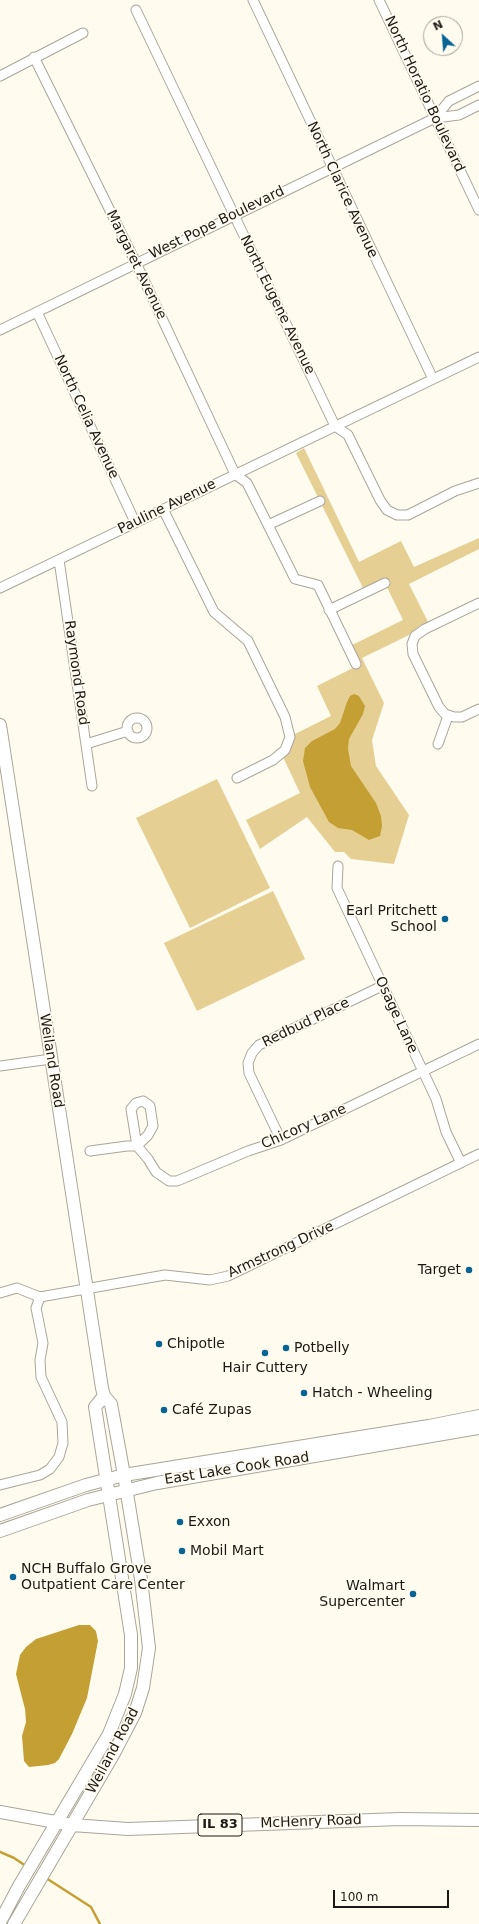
<!DOCTYPE html>
<html>
<head>
<meta charset="utf-8">
<style>
  body { margin:0 }
  #map { position:relative; width:479px; height:1924px; overflow:hidden; background:#fffbef; font-family:"DejaVu Sans",sans-serif }
  canvas { display:block }
  .north { position:absolute; left:423px; top:16px; width:40px; height:40px; box-sizing:border-box; background:#fffbef; border:1px solid #a4a197; border-radius:50%; rotate:334deg; font-size:11px; font-weight:700; line-height:16px; text-align:center; color:#1b1914 }
  .north::after { content:''; display:block; margin:auto; width:14px; height:18px; background:#076494; clip-path:polygon(50% 0,100% 100%,50% 72%,0 100%) }
  .scale { position:absolute; left:333px; top:1890px; width:116px; height:18px; box-sizing:border-box; border:2px solid #1b1914; border-top:0; padding-left:5px; font-size:12px; line-height:14px; white-space:nowrap; color:#1b1914; -webkit-text-stroke:3px #fffbef; paint-order:stroke }
</style>
</head>
<body>
<div id="map">
<canvas width="479" height="1924"></canvas>
<div class="north">N</div>
<div class="scale">100 m</div>
</div>
<script>
const ctx = document.querySelector('canvas').getContext('2d');
ctx.lineJoin = 'round';
function fillPath(path, color) { ctx.fillStyle = color; ctx.fill(path, 'evenodd'); }
const toPath = rows => new Path2D(rows.map(r => 'M' + r).join(''));
function stroke(path, color, width, dash) { ctx.strokeStyle = color; ctx.lineWidth = width; ctx.lineCap = dash ? 'butt' : 'round'; ctx.setLineDash(dash || []); ctx.stroke(path); }
function label(font, color, halo, rows, align = 'center') {
  ctx.font = font + ' "DejaVu Sans",sans-serif'; ctx.lineWidth = 3.5; ctx.setLineDash([]); ctx.textBaseline = 'middle'; ctx.strokeStyle = halo; ctx.fillStyle = color; for (const [text, x, y, turn = 0] of rows) {
    ctx.save(); ctx.translate(x, y); ctx.rotate((+turn || 0) * Math.PI / 180); ctx.textAlign = isNaN(turn) ? turn : align; if (halo) ctx.strokeText(text, 0, 0); ctx.fillText(text, 0, 0); ctx.restore();
  }
}
fillPath(toPath([
  [304,448,359,562,401,541,414,567,479,538,479,549,409,584,428,622,418,627,409,635,362,658,384,703,372,740,376,766,409,815,394,864,351,859,344,852,335,852,307,817,260,849,246,820,300,793,283,757,293,735,331,716,317,686,359,665,350,646,403,620,383,579,363,588,296,453],
  [217,779,270,888,190,928,136,818],
  [273,891,305,959,197,1011,164,943]
]), '#e5cf93');
fillPath(toPath([
  [354,694,359,696,365,706,363,714,349,739,348,749,351,766,376,803,381,816,382,826,380,836,369,840,352,830,338,828,329,822,310,787,303,761,305,748,312,741,335,729,340,723,347,702,350,696],
  [79,1625,90,1625,96,1631,98,1641,87,1698,72,1734,59,1759,55,1763,48,1765,29,1767,24,1761,22,1736,26,1722,25,1709,16,1674,20,1655,26,1647,36,1639]
]), '#c4a034');
stroke(toPath([
  [0,1852,14,1858,26,1866],
  [46,1878,91,1907,100,1924]
]), '#c4a034', 2.5);
const minor = toPath([
  [253,0,433,379],
  [379,0,479,210],
  [136,10,335,426],
  [34,57,136,263,235,474,247,483,295,579,318,585,356,664],
  [0,76,83,33],
  [435,118,449,101,479,86],
  [37,312,135,522],
  [0,330,435,118,459,115,479,105],
  [335,426,348,435,380,500,387,510,397,515,408,515,455,491,479,483],
  [163,509,214,612,248,641,285,717,290,737,285,750,273,760,237,778],
  [268,525,320,501],
  [59,560,92,786],
  [0,588,479,357],
  [479,603,425,629,415,636,412,644,413,654,439,707,445,714,454,717,462,717,479,709],
  [329,610,385,583],
  '127 728a10 10 0 1 1 20 0a10 10 0 1 1-20 0Z',
  [86,744,128,731],
  [438,744,448,716],
  [338,866,337,888,436,1099,446,1132,461,1163],
  [0,1066,51,1059],
  [143,1101,150,1106,153,1126,148,1135,137,1146,131,1109,136,1103,143,1101],
  [281,1140,249,1073,248,1063,252,1053,259,1045,382,986],
  [90,1151,127,1146,137,1146,148,1159,156,1172,169,1181,177,1181,248,1151,281,1140,479,1044],
  [0,1293,17,1288,40,1297,165,1275,210,1280,228,1276,479,1154],
  [0,1485,40,1475,50,1469,59,1457,63,1443,62,1422,41,1377,40,1360,43,1343,36,1308,40,1297]
]);
const major = toPath([
  [0,725,102,1388,104,1396,111,1404,124,1475,141,1579,149,1648,143,1688,135,1713,113,1755,14,1924],
  [0,1515,86,1485,124,1475,429,1426,479,1416],
  [0,1531,88,1500,157,1483,479,1428],
  [0,1812,72,1825,128,1829,400,1819,479,1820],
  [0,1922,19,1886,109,1734,125,1694,131,1668,131,1635,95,1407,104,1396]
]);
stroke(minor, '#aaa598', 11);
stroke(major, '#aaa598', 14);
stroke(minor, '#fff', 9);
stroke(major, '#fff', 12);
for (const [x, y, r, color] of [
  [445,919,4,"#076494"],
  [469,1270,4,"#076494"],
  [159,1344,4,"#076494"],
  [286,1348,4,"#076494"],
  [265,1353,4,"#076494"],
  [304,1393,4,"#076494"],
  [164,1410,4,"#076494"],
  [180,1522,4,"#076494"],
  [182,1551,4,"#076494"],
  [13,1577,4,"#076494"],
  [413,1594,4,"#076494"]
]) { const dot = new Path2D(); dot.arc(x, y, r, 0, 2 * Math.PI); ctx.fillStyle = color; ctx.fill(dot); stroke(dot, '#fffbef', 1.5); }
for (const [x, y, w] of [
  [220,1825,44]
]) { const box = new Path2D(); box.roundRect(x - w / 2, y - 11, w, 22, 3); ctx.fillStyle = '#fffbef'; ctx.fill(box); stroke(box, '#1b1914', 1); }
label('bold 13px', '#1b1914', null, [
  ["IL 83",220,1825]
]);
label('14px', '#1b1914', '#fffbef', [
  ["North Horatio Boulevard",424,94,65],
  ["North Clarice Avenue",342,190,65],
  ["West Pope Boulevard",217,223,-26],
  ["Margaret Avenue",136,265,64],
  ["North Eugene Avenue",277,305,64],
  ["North Celia Avenue",86,417,65],
  ["Pauline Avenue",167,507,-26],
  ["Raymond Road",76,673,82],
  ["Osage Lane",396,1015,65],
  ["Redbud Place",306,1023,-26],
  ["Weiland Road",51,1061,81],
  ["Chicory Lane",304,1127,-24],
  ["Armstrong Drive",281,1250,-25],
  ["East Lake Cook Road",237,1469,-9],
  ["Weiland Road",113,1751,-62],
  ["McHenry Road",311,1822,-2]
]);
label('14px', '#1b1914', '#fffbef', [
  ["Earl Pritchett",437,911,"right"],
  ["School",437,927,"right"],
  ["Target",461,1270,"right"],
  ["Chipotle",167,1344],
  ["Potbelly",294,1348],
  ["Hair Cuttery",265,1368,"center"],
  ["Hatch - Wheeling",312,1393],
  ["Café Zupas",172,1410],
  ["Exxon",188,1522],
  ["Mobil Mart",190,1551],
  ["NCH Buffalo Grove",21,1569],
  ["Outpatient Care Center",21,1585],
  ["Walmart",405,1586,"right"],
  ["Supercenter",405,1602,"right"]
], 'left');
</script>
</body>
</html>
